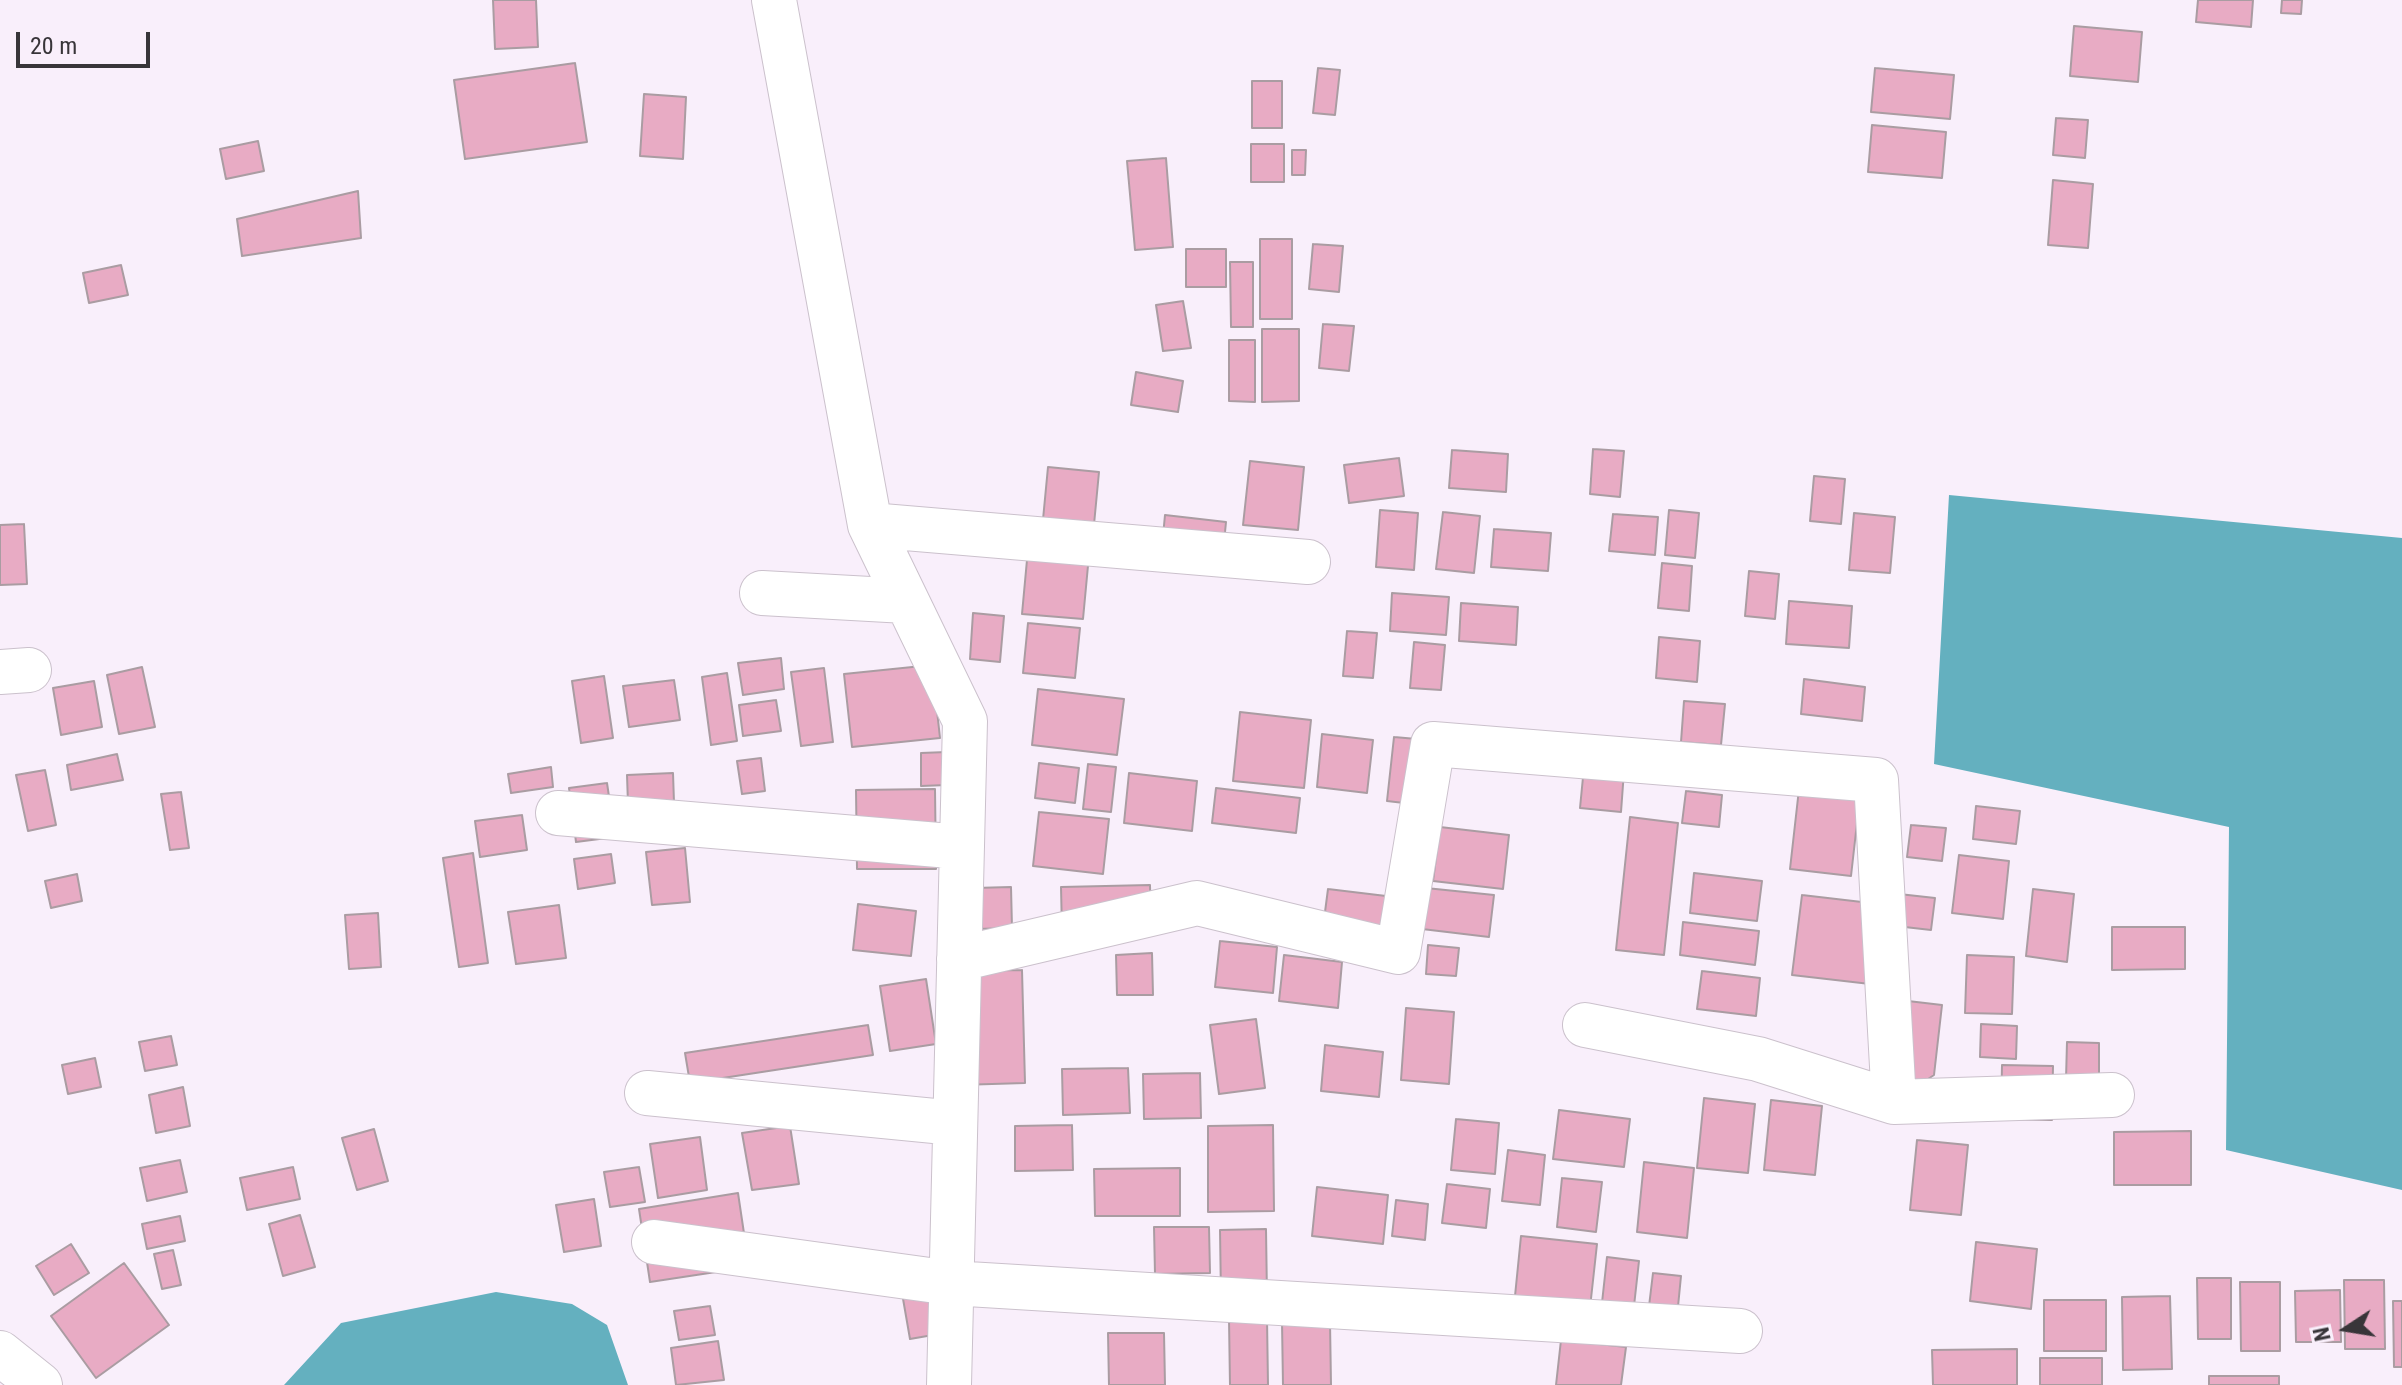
<!DOCTYPE html>
<html>
<head>
<meta charset="utf-8">
<style>
  body { margin:0 }
  #map { position:relative; width:2402px; height:1385px; overflow:hidden; background:#f9effb; font-family:"Roboto Condensed",sans-serif }
  canvas { display:block }
  .north { position:absolute; left:2306px; top:1289px; width:80px; height:80px; -webkit-text-stroke:6px #f9effb; paint-order:stroke; rotate:258deg; font-size:22px; font-weight:700; line-height:32px; text-align:center; color:#383539 }
  .north::after { content:''; display:block; margin:auto; width:28px; height:36px; background:#383539; clip-path:polygon(50% 0,100% 100%,50% 72%,0 100%) }
  .scale { position:absolute; left:16px; top:32px; width:134px; height:36px; box-sizing:border-box; border:4px solid #383539; border-top:0; padding-left:10px; font-size:24px; line-height:28px; white-space:nowrap; color:#383539; -webkit-text-stroke:6px #f9effb; paint-order:stroke }
</style>
</head>
<body>
<div id="map">
<canvas width="2402" height="1385"></canvas>
<div class="north">N</div>
<div class="scale">20 m</div>
</div>
<script>
const ctx = document.querySelector('canvas').getContext('2d');
ctx.lineJoin = 'round';
function fillPath(path, color) { ctx.fillStyle = color; ctx.fill(path, 'evenodd'); }
const toPath = rows => new Path2D(rows.map(r => 'M' + r).join(''));
function stroke(path, color, width, dash) { ctx.strokeStyle = color; ctx.lineWidth = width; ctx.lineCap = dash ? 'butt' : 'round'; ctx.setLineDash(dash || []); ctx.stroke(path); }
fillPath(toPath([
  [1949,495,2402,538,2402,1190,2226,1150,2229,827,1934,764],
  [496,1292,572,1304,607,1325,628,1385,284,1385,341,1323]
]), '#64b0bf');
const building = toPath([
  [493,0,536,0,538,47,495,49,493,0],
  [2198,0,2253,0,2251,27,2196,22,2198,0],
  [2282,0,2302,0,2301,14,2281,13,2282,0],
  [2074,26,2142,32,2138,82,2070,76,2074,26],
  [575,63,587,142,465,159,454,80,575,63],
  [1318,68,1340,70,1335,115,1313,113,1318,68],
  [1875,68,1954,75,1950,119,1871,112,1875,68],
  [1252,81,1282,81,1282,128,1252,128,1252,81],
  [644,94,686,97,683,159,640,156,644,94],
  [2056,118,2088,120,2085,158,2053,155,2056,118],
  [1872,125,1946,132,1942,178,1868,172,1872,125],
  [258,141,264,171,226,179,220,149,258,141],
  [1251,144,1284,144,1284,182,1251,182,1251,144],
  [1292,150,1306,150,1305,175,1292,175,1292,150],
  [1166,158,1173,247,1135,250,1127,161,1166,158],
  [2053,180,2093,184,2088,248,2048,245,2053,180],
  [358,191,361,238,242,256,237,219,358,191],
  [1260,239,1292,239,1292,319,1260,319,1260,239],
  [1313,244,1343,246,1339,292,1309,289,1313,244],
  [1186,249,1226,249,1226,287,1186,287,1186,249],
  [1230,262,1253,262,1253,327,1231,327,1230,262],
  [121,265,128,295,89,303,83,273,121,265],
  [1183,301,1191,348,1163,351,1156,305,1183,301],
  [1323,324,1354,326,1349,371,1319,368,1323,324],
  [1262,329,1299,329,1299,401,1262,402,1262,329],
  [1229,340,1255,340,1255,402,1229,401,1229,340],
  [1136,372,1183,381,1178,412,1131,405,1136,372],
  [1593,449,1624,451,1620,497,1590,494,1593,449],
  [1452,450,1508,454,1506,492,1449,488,1452,450],
  [1399,458,1404,496,1349,503,1344,465,1399,458],
  [1250,461,1304,467,1298,530,1243,525,1250,461],
  [1048,467,1099,472,1093,535,1042,530,1048,467],
  [1814,476,1845,479,1841,524,1810,521,1814,476],
  [1380,510,1418,513,1414,570,1376,567,1380,510],
  [1669,510,1699,513,1695,558,1665,555,1669,510],
  [1443,512,1480,516,1474,573,1436,569,1443,512],
  [1854,513,1895,517,1890,573,1849,570,1854,513],
  [1613,514,1658,517,1655,555,1609,551,1613,514],
  [1165,515,1226,522,1221,573,1160,567,1165,515],
  [24,524,27,584,0,585,0,525,24,524],
  [1494,529,1551,533,1548,571,1491,567,1494,529],
  [1028,549,1089,555,1083,619,1022,614,1028,549],
  [1662,563,1692,566,1689,611,1658,608,1662,563],
  [1749,571,1779,574,1775,619,1745,616,1749,571],
  [1392,593,1449,597,1446,635,1390,631,1392,593],
  [1789,601,1852,606,1849,648,1786,644,1789,601],
  [1461,603,1518,607,1516,645,1459,641,1461,603],
  [973,613,1004,616,1000,662,970,659,973,613],
  [1028,623,1080,628,1075,678,1023,673,1028,623],
  [1347,631,1377,633,1373,678,1343,676,1347,631],
  [1659,637,1700,641,1697,682,1656,678,1659,637],
  [1414,642,1445,645,1441,690,1410,688,1414,642],
  [781,658,784,689,743,695,738,663,781,658],
  [932,665,940,738,852,747,844,674,932,665],
  [142,667,155,727,119,734,107,675,142,667],
  [824,668,833,742,801,746,791,672,824,668],
  [727,673,737,741,711,745,702,677,727,673],
  [604,676,613,738,581,743,572,681,604,676],
  [1804,679,1865,687,1862,721,1801,714,1804,679],
  [674,680,680,720,629,727,623,686,674,680],
  [94,681,102,727,61,735,53,688,94,681],
  [1038,689,1124,699,1117,755,1032,745,1038,689],
  [776,700,781,731,743,736,739,705,776,700],
  [1684,701,1725,704,1721,745,1681,742,1684,701],
  [1240,712,1311,720,1304,788,1233,781,1240,712],
  [1322,734,1373,740,1367,793,1317,787,1322,734],
  [1394,737,1428,740,1421,805,1387,801,1394,737],
  [947,752,947,785,921,786,921,753,947,752],
  [117,754,123,780,71,790,67,765,117,754],
  [761,758,765,791,742,794,737,761,761,758],
  [1039,763,1079,768,1075,803,1035,798,1039,763],
  [1088,764,1116,767,1111,812,1083,809,1088,764],
  [551,767,553,787,511,793,508,774,551,767],
  [1584,767,1624,771,1621,812,1580,808,1584,767],
  [45,770,56,825,28,831,16,775,45,770],
  [673,773,675,832,629,834,627,775,673,773],
  [1129,773,1197,781,1192,831,1124,823,1129,773],
  [607,783,615,837,576,842,569,788,607,783],
  [1216,788,1300,798,1296,833,1212,823,1216,788],
  [935,789,936,869,857,869,856,790,935,789],
  [1799,789,1860,796,1851,876,1790,869,1799,789],
  [1686,791,1722,795,1719,827,1682,823,1686,791],
  [181,792,189,848,170,850,161,794,181,792],
  [1976,806,2020,811,2016,844,1973,839,1976,806],
  [1039,812,1109,819,1103,874,1033,866,1039,812],
  [522,815,527,850,480,857,475,821,522,815],
  [1630,817,1678,823,1664,955,1616,950,1630,817],
  [1911,825,1946,828,1942,861,1907,857,1911,825],
  [1440,827,1509,835,1503,889,1433,881,1440,827],
  [685,848,690,902,652,905,646,852,685,848],
  [473,853,488,963,459,967,443,858,473,853],
  [611,854,615,883,578,889,574,859,611,854],
  [1959,855,2009,861,2003,919,1952,913,1959,855],
  [1694,873,1762,881,1757,921,1690,913,1694,873],
  [77,874,82,901,51,908,45,881,77,874],
  [1150,885,1151,929,1062,931,1061,887,1150,885],
  [1011,887,1012,928,976,929,974,888,1011,887],
  [1426,888,1494,895,1489,937,1422,929,1426,888],
  [1328,889,1386,896,1381,941,1322,935,1328,889],
  [2033,889,2074,894,2067,962,2026,956,2033,889],
  [1899,894,1935,898,1931,930,1896,926,1899,894],
  [1802,895,1879,904,1870,984,1792,975,1802,895],
  [858,904,916,911,911,956,853,950,858,904],
  [559,905,566,958,516,964,508,912,559,905],
  [378,913,381,967,349,969,345,915,378,913],
  [1683,922,1759,931,1755,965,1680,955,1683,922],
  [2112,927,2185,927,2185,969,2112,970,2112,927],
  [1220,941,1277,947,1273,993,1215,987,1220,941],
  [1428,945,1459,948,1456,976,1426,974,1428,945],
  [1152,953,1153,995,1117,995,1116,955,1152,953],
  [1284,955,1342,962,1338,1008,1279,1001,1284,955],
  [1967,955,2014,957,2012,1014,1965,1013,1967,955],
  [1022,970,1025,1083,959,1085,956,971,1022,970],
  [1702,971,1760,978,1756,1016,1697,1009,1702,971],
  [926,979,936,1044,890,1051,880,986,926,979],
  [1891,999,1942,1005,1934,1075,1894,1102,1891,999],
  [1406,1008,1454,1012,1449,1084,1401,1080,1406,1008],
  [1256,1019,1265,1088,1219,1094,1210,1025,1256,1019],
  [1981,1024,2017,1026,2016,1059,1980,1057,1981,1024],
  [868,1025,873,1055,690,1083,685,1053,868,1025],
  [171,1036,177,1065,145,1071,139,1042,171,1036],
  [2067,1042,2099,1043,2099,1079,2066,1079,2067,1042],
  [1325,1045,1383,1052,1379,1097,1321,1091,1325,1045],
  [95,1058,101,1087,68,1094,62,1065,95,1058],
  [2002,1065,2053,1066,2052,1120,2001,1119,2002,1065],
  [1128,1068,1130,1113,1063,1115,1062,1069,1128,1068],
  [1200,1073,1201,1118,1144,1119,1143,1074,1200,1073],
  [183,1087,190,1126,156,1133,149,1095,183,1087],
  [1704,1098,1755,1104,1748,1173,1697,1168,1704,1098],
  [1771,1100,1822,1106,1815,1175,1764,1170,1771,1100],
  [1559,1110,1630,1119,1624,1167,1553,1159,1559,1110],
  [1456,1119,1499,1123,1495,1174,1451,1170,1456,1119],
  [1072,1125,1073,1170,1015,1171,1015,1126,1072,1125],
  [1273,1125,1274,1211,1208,1212,1208,1126,1273,1125],
  [790,1126,799,1184,752,1190,742,1133,790,1126],
  [374,1129,388,1181,357,1190,342,1138,374,1129],
  [2191,1131,2191,1185,2114,1185,2114,1132,2191,1131],
  [700,1137,707,1190,658,1198,650,1144,700,1137],
  [1917,1140,1968,1145,1961,1215,1910,1210,1917,1140],
  [1508,1150,1545,1155,1540,1205,1502,1201,1508,1150],
  [180,1160,187,1192,147,1201,140,1168,180,1160],
  [1644,1162,1694,1168,1687,1238,1637,1232,1644,1162],
  [293,1167,300,1199,247,1210,240,1178,293,1167],
  [639,1167,645,1202,610,1207,604,1172,639,1167],
  [1180,1168,1180,1216,1095,1216,1094,1169,1180,1168],
  [1562,1178,1602,1182,1596,1232,1557,1227,1562,1178],
  [1447,1184,1490,1189,1486,1228,1442,1223,1447,1184],
  [1317,1187,1388,1195,1383,1244,1312,1236,1317,1187],
  [738,1193,749,1267,650,1282,639,1209,738,1193],
  [594,1199,601,1246,564,1252,556,1205,594,1199],
  [1396,1200,1428,1204,1425,1240,1392,1236,1396,1200],
  [300,1215,315,1267,283,1276,269,1224,300,1215],
  [180,1216,185,1241,147,1249,142,1224,180,1216],
  [1154,1227,1209,1227,1210,1273,1155,1274,1154,1227],
  [1266,1229,1267,1297,1221,1298,1220,1230,1266,1229],
  [1521,1236,1597,1244,1588,1326,1513,1316,1521,1236],
  [1976,1242,2037,1249,2031,1309,1970,1301,1976,1242],
  [71,1244,89,1273,54,1295,36,1266,71,1244],
  [173,1250,181,1285,162,1289,154,1254,173,1250],
  [1607,1257,1639,1261,1632,1324,1600,1321,1607,1257],
  [124,1263,169,1325,96,1378,51,1316,124,1263],
  [1653,1273,1681,1276,1676,1327,1647,1323,1653,1273],
  [2197,1278,2231,1278,2231,1339,2198,1339,2197,1278],
  [2344,1280,2384,1280,2385,1349,2345,1349,2344,1280],
  [2240,1282,2280,1282,2280,1351,2241,1351,2240,1282],
  [2340,1290,2341,1342,2296,1342,2295,1291,2340,1290],
  [939,1292,933,1335,910,1339,902,1293,939,1292],
  [2170,1296,2172,1369,2123,1370,2122,1297,2170,1296],
  [2044,1300,2106,1300,2106,1351,2044,1351,2044,1300],
  [2393,1301,2402,1301,2402,1367,2394,1367,2393,1301],
  [710,1306,715,1335,679,1340,674,1311,710,1306],
  [1267,1318,1268,1385,1230,1385,1229,1319,1267,1318],
  [1282,1322,1330,1322,1331,1385,1283,1385,1282,1322],
  [1108,1333,1164,1333,1165,1385,1109,1385,1108,1333],
  [1561,1340,1626,1347,1621,1385,1556,1385,1561,1340],
  [718,1341,724,1380,676,1385,671,1348,718,1341],
  [2017,1349,2017,1385,1933,1385,1932,1350,2017,1349],
  [2040,1358,2102,1358,2102,1385,2040,1385,2040,1358],
  [2209,1376,2279,1376,2279,1385,2209,1385,2209,1376]
]);
fillPath(building, '#e8abc4');
stroke(building, '#aa9ca2', 2);
const minor = toPath([
  [774,0,870,525,965,721,949,1385],
  [870,525,1308,562],
  [762,593,906,601],
  [0,672,29,670],
  [558,813,962,847],
  [959,959,1197,903,1398,952,1433,744,1876,780,1894,1102,1758,1059,1585,1025],
  [647,1093,955,1123],
  [1894,1102,2112,1095],
  [654,1242,951,1283,1740,1331],
  [0,1353,40,1385]
]);
stroke(minor, '#cbc1cc', 46);
stroke(minor, '#fff', 44);
</script>
</body>
</html>
